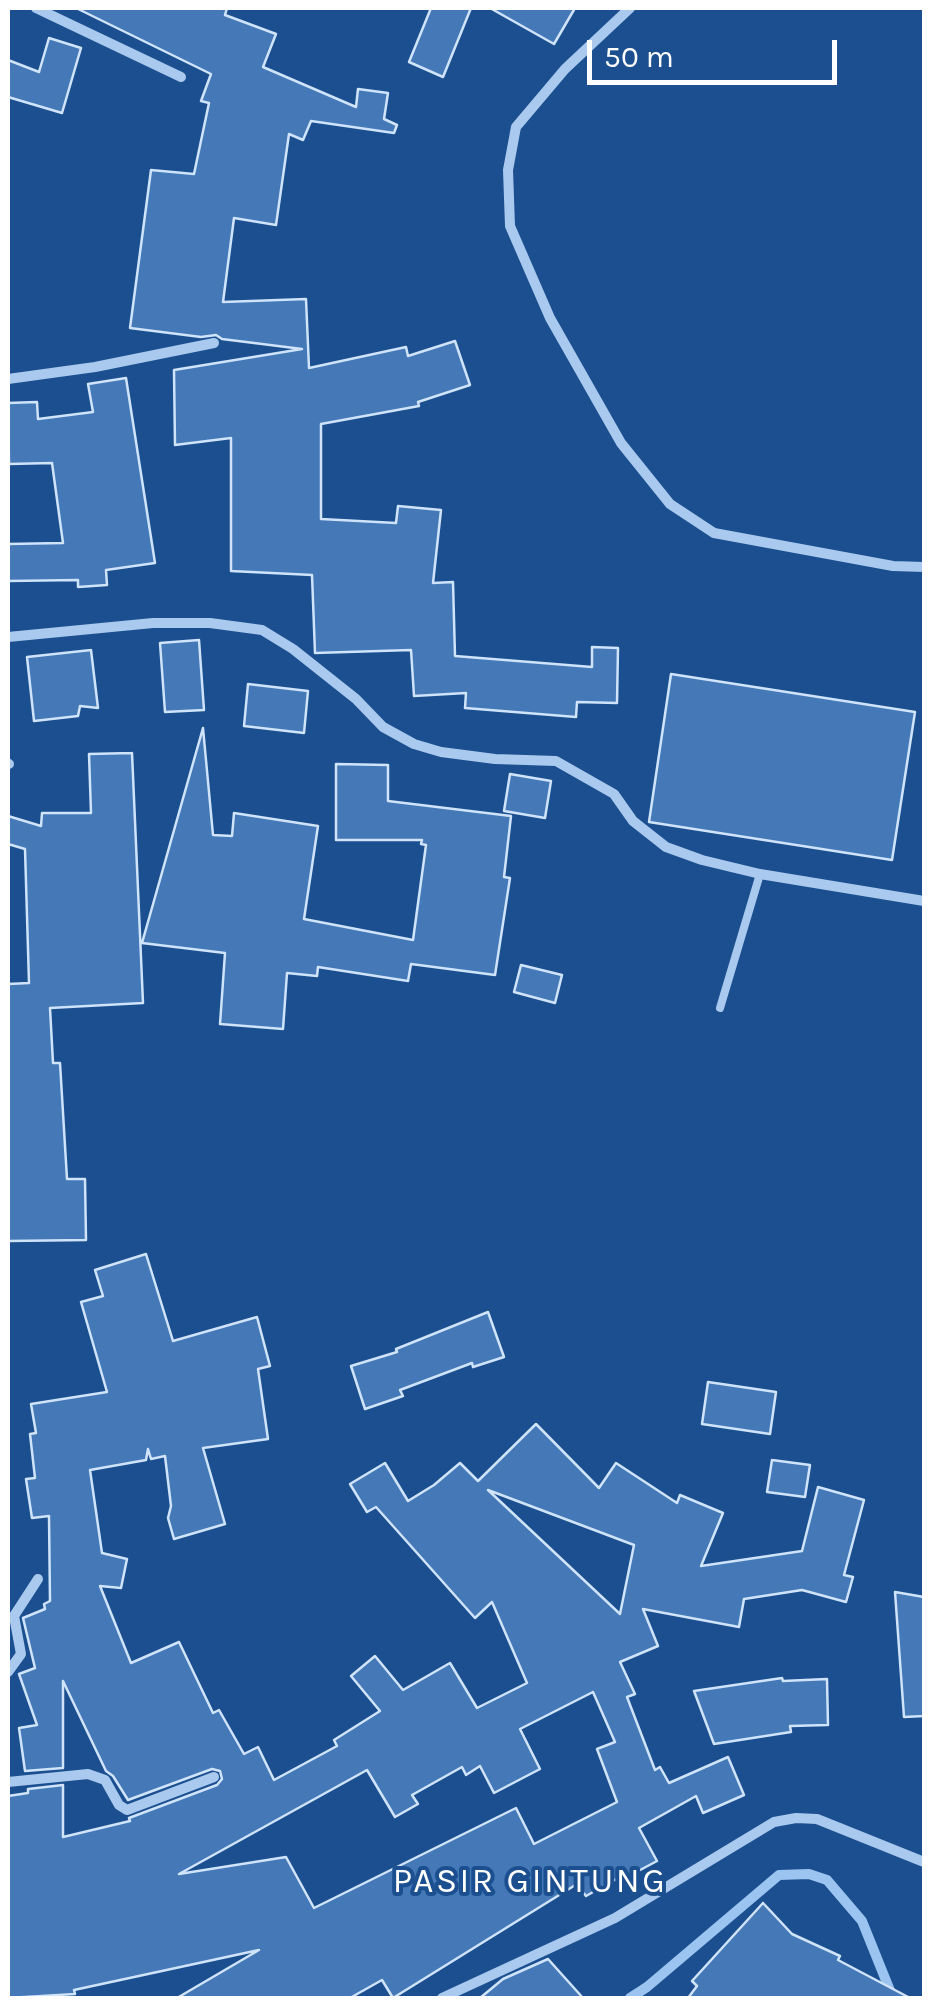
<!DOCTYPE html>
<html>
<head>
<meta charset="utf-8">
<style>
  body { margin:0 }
  #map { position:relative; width:932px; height:2006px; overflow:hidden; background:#1b4f8f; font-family:Karla,sans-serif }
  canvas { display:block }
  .frame { position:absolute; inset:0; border:10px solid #fff; pointer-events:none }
  .scale { position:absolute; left:587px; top:40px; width:250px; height:45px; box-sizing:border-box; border:5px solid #fff; border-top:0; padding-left:12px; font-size:30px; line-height:35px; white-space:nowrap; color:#fff; -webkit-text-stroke:8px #1b4f8f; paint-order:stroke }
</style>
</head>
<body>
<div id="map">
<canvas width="932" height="2006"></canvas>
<div class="frame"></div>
<div class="scale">50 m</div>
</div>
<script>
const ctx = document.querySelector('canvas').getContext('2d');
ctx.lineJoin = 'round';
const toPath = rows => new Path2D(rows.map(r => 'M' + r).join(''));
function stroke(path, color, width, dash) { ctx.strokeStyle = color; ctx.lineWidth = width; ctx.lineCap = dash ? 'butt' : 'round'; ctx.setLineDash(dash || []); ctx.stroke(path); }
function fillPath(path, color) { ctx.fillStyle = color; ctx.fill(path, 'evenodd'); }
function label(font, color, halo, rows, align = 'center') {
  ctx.font = font + ' Karla,sans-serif'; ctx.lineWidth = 8; ctx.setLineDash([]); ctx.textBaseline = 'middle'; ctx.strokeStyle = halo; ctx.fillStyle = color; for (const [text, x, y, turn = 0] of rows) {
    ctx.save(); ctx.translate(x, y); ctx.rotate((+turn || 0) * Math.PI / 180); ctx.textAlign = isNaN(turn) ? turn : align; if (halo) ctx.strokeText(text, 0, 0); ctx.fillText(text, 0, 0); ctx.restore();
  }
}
stroke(toPath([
  [630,1998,647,1987,779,1875,809,1874,827,1880,862,1921,893,1998]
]), '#9cc4f0', 10);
const building = toPath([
  [76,8,227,8,225,15,276,34,263,67,356,107,358,89,388,93,384,119,397,125,394,133,311,121,303,140,289,134,276,225,234,218,223,302,306,299,309,368,406,347,408,356,455,341,470,385,418,402,419,406,321,424,321,519,396,523,398,506,441,510,433,583,453,582,455,656,592,667,592,647,618,648,617,703,577,702,576,717,465,708,466,693,414,696,411,650,315,653,312,575,231,571,231,438,175,445,174,370,302,349,222,339,216,335,201,337,130,328,151,170,194,174,209,103,201,101,211,74,76,8],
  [431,8,471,8,443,77,409,62,431,8],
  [490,8,575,8,554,44,490,8],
  [49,38,81,48,62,113,8,97,8,60,39,72,49,38],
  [126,378,155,563,106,570,107,585,78,587,78,580,8,581,8,544,63,543,52,463,9,464,8,403,37,402,38,419,93,412,88,384,126,378],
  [199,640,204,710,165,712,160,643,199,640],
  [91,650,98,708,80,706,78,716,34,721,27,657,91,650],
  [671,674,915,712,892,860,649,822,671,674],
  [248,684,308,691,304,733,244,726,248,684],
  [203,728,213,835,232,836,234,813,318,826,304,919,413,940,426,845,421,844,422,840,336,840,336,764,388,765,388,801,511,816,504,877,510,878,495,975,411,964,408,981,318,967,317,976,287,973,283,1029,220,1024,225,953,142,943,203,728],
  [132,753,143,1003,50,1008,53,1063,60,1063,67,1179,85,1179,86,1240,8,1241,8,984,29,983,25,849,8,844,8,816,41,826,42,813,91,813,89,754,132,753],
  [510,774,551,781,545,818,504,811,510,774],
  [521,965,562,975,555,1003,514,992,521,965],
  [146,1254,173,1341,257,1317,270,1366,258,1369,268,1439,203,1448,225,1524,174,1539,168,1518,171,1506,165,1456,151,1459,148,1449,146,1460,90,1470,102,1553,127,1559,121,1588,100,1586,131,1663,179,1642,213,1713,219,1710,244,1754,258,1747,274,1780,337,1746,334,1740,380,1711,351,1676,375,1656,403,1690,450,1663,477,1708,527,1683,492,1602,475,1618,376,1507,367,1512,350,1484,385,1463,408,1501,434,1485,460,1463,478,1481,536,1424,599,1488,616,1463,677,1503,680,1495,723,1513,701,1566,802,1551,818,1487,864,1500,844,1575,853,1577,846,1602,802,1590,744,1599,739,1627,643,1609,658,1646,620,1662,635,1694,627,1697,655,1770,660,1767,669,1783,728,1757,744,1795,703,1813,696,1796,639,1828,657,1861,629,1876,627,1873,586,1896,577,1884,393,1998,382,1980,350,1998,177,1998,259,1950,74,1990,75,1994,8,1998,8,1796,28,1793,28,1789,63,1785,63,1837,130,1821,129,1818,217,1785,222,1779,220,1771,212,1769,128,1800,113,1776,106,1771,63,1681,63,1768,25,1771,19,1728,37,1725,19,1674,35,1668,23,1618,45,1609,44,1604,50,1601,49,1516,32,1518,26,1479,35,1478,30,1434,36,1433,31,1404,107,1392,81,1302,103,1296,95,1270,146,1254],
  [488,1490,634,1545,620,1614,488,1490],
  [593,1692,615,1742,597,1749,617,1802,534,1844,516,1808,314,1908,286,1857,179,1874,367,1770,395,1817,418,1804,412,1795,462,1767,466,1775,480,1766,494,1793,540,1769,520,1729,593,1692],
  [488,1312,504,1357,473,1367,472,1363,400,1390,403,1396,365,1409,351,1366,397,1352,396,1349,488,1312],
  [708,1382,776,1392,770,1434,702,1424,708,1382],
  [772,1460,810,1465,805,1497,767,1492,772,1460],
  [895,1592,924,1597,924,1716,904,1717,895,1592],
  [782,1678,783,1681,827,1679,828,1725,790,1726,791,1732,714,1744,694,1691,782,1678],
  [763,1903,792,1934,840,1956,838,1960,910,1998,688,1998,697,1986,692,1981,763,1903],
  [548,1959,583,1998,480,1998,503,1979,548,1959]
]);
fillPath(building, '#4478b7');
stroke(building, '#cfe3fa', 2.5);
stroke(toPath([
  [720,1008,760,874]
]), '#a9c9ee', 8);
stroke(toPath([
  [36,8,181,77],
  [630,8,565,69,516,127,508,170,510,226,550,318,621,443,670,504,714,533,893,566,924,567],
  [8,379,95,367,214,343],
  [8,637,153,623,210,623,262,630,293,649,356,699,383,727,414,744,441,752,495,759,556,761,614,794,633,821,666,847,702,860,760,874,924,901],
  [8,764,9,764],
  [8,1672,21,1654,14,1616,38,1579],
  [8,1782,88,1774,105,1780,119,1805,127,1810,214,1777],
  [442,1998,615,1918,774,1822,796,1818,817,1819,924,1862]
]), '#a9c9ee', 10);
ctx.letterSpacing = '2.5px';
label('35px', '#fff', '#1b4f8f', [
  ["PASIR GINTUNG",530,1882]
]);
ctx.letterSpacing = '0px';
</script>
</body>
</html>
